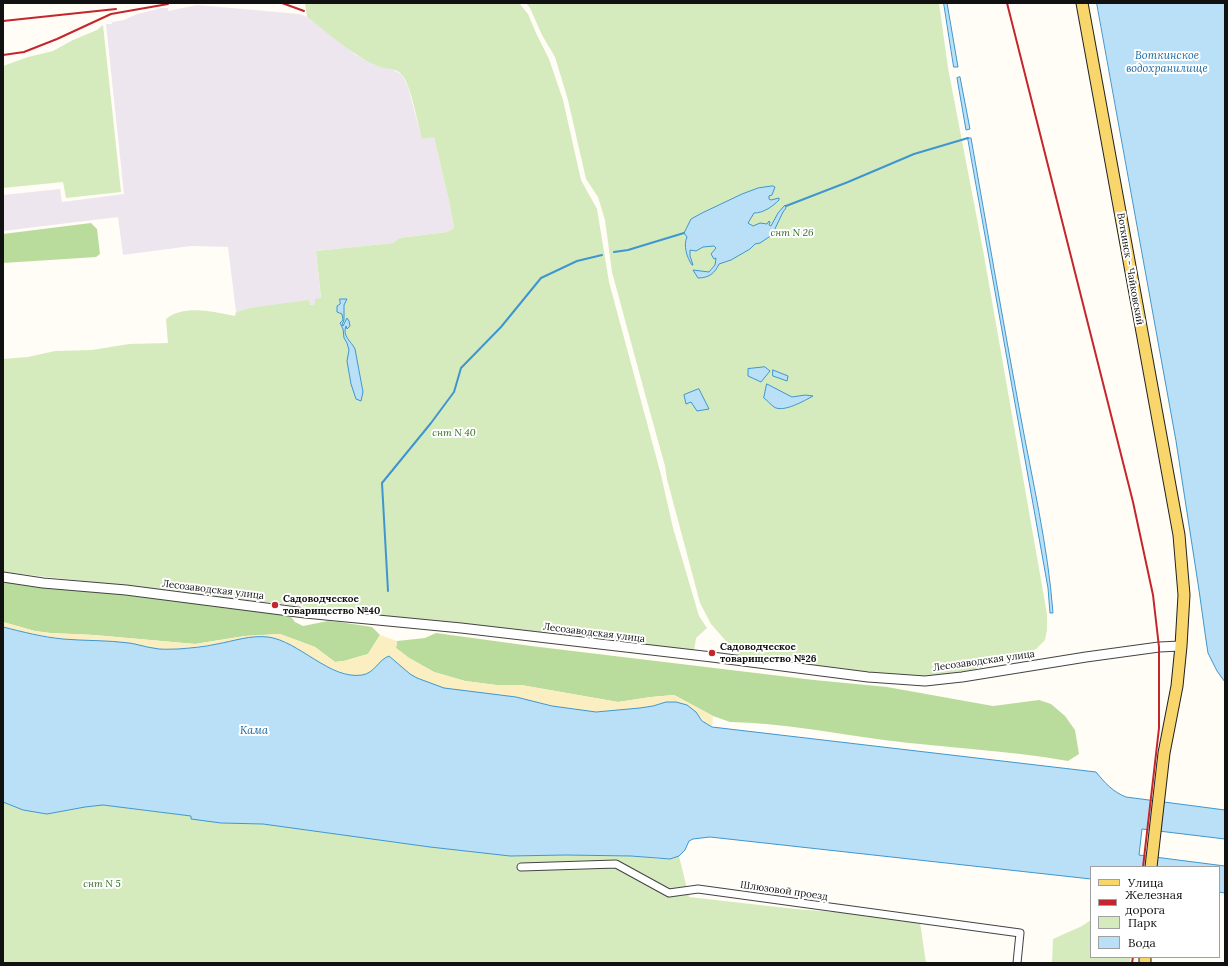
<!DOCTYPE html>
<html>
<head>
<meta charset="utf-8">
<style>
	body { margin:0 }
	#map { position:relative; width:1228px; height:966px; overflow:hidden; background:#fffdf5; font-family:Lora,serif }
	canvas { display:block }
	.frame { position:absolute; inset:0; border:4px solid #111; pointer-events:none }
	.legend { position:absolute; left:1090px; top:866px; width:130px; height:92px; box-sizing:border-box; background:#fff; border:1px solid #a0a0a0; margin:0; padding:5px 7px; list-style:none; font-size:12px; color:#111 }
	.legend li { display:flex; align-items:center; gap:8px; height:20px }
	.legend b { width:20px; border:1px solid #a0a0a0 }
</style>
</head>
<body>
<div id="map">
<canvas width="1228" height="966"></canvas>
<div class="frame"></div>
<ul class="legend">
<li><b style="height:5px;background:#f9d66b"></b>Улица</li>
<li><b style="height:5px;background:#c4262e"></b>Железная дорога</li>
<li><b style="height:11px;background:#d5ebbd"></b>Парк</li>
<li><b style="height:11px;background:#b9e0f7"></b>Вода</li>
</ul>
</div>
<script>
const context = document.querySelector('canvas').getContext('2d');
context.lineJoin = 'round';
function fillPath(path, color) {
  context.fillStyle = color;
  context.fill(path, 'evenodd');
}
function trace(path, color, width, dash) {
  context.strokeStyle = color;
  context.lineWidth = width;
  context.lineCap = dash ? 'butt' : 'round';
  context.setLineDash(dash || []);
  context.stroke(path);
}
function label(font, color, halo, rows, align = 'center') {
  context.font = font + ' Lora,serif';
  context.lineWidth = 4;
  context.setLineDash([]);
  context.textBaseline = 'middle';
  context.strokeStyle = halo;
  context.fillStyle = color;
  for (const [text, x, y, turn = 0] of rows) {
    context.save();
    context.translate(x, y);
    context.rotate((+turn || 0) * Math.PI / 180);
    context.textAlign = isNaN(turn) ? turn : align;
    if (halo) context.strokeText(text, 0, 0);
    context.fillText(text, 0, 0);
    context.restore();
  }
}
fillPath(new Path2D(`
	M197 5 300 14 307 17 356 55 379 67 392 69 402 75 408 87 422 139 434 136 449 201 454 228 447 232 399 238 393 243 316 251 321 299 315 304 309 305V301L249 308 236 312 228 247 191 246 123 255 118 217 3 231V195L60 189 62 202 124 194 106 24H112V22L124 20 137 14 162 8H168V11Z`), '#eee6ef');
fillPath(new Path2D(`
	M305 3H519L528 14 536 33 549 59 563 100 581 180 597 209 609 282 661 475 673 528 699 616 707 628 696 638 694 651 3 572V359L28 357 55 351 92 350 129 344 168 343 166 319C184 304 214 312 235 316L236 312 249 308 309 300 310 305 315 304V299L321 298 316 251 393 243 399 238 447 232 454 228 449 201 434 137 422 139C418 125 411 85 402 75 396 67 385 70 377 66 351 54 330 35 307 17Z
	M526 3H939L948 68 983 250 1047 614V630L1045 640 1036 649 980 668 936 677 920 678 739 656 711 624 700 603 667 479 665 466 645 394 612 272 605 220 598 197 586 179 568 100 555 57 542 35 530 8Z
	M103 25 121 192 66 198 63 182 3 188V66L28 57 53 51 73 40 97 30Z
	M3 802 23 810 47 814 85 807 103 805 191 816 221 823 263 824 430 847 510 856 566 855 631 856 661 859H670L679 856 689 897 795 909 901 917 920 922 926 963H3Z
	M1091 920V957H1131L1130 963H1052L1053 939 1082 926Z`), '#d5ebbd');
fillPath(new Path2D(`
	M91 223 97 229 100 254 96 257 3 263V234Z
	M3 582 210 604 261 612 289 614 295 622 303 626 328 621 339 622 372 627 380 635 368 654 344 661 335 662 315 647 280 634 245 636 195 644 94 635 50 633 35 631 3 622Z
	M436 633 531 646 814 680 887 687 993 706 1039 700 1051 704 1065 716 1075 730 1079 754 1068 761C1008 750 945 748 884 740 833 733 781 723 730 722L713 716 674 695 651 697 618 702 521 685H496L465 681 434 672 409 658 396 648 397 641 425 638Z`), '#b9dc9c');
fillPath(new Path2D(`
	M3 622 35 631 50 633 94 635 195 644 245 636 280 634 315 647 335 662 344 661 368 654 380 635 397 641 396 648 409 658 434 672 465 681 496 685H521L618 702 651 697 674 695 713 716 712 727 706 724 701 718 666 702 653 706 640 708 595 712 552 706 516 697 444 688 417 678 403 670 393 660 385 657 375 669 368 673 362 675H351L341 672 324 665 309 657 298 648 270 637 259 636 217 644 178 649H155L130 643 63 639 27 633 3 627Z`), '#fbeec1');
const water = new Path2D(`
	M944 3H947L958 67H954Z
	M1097 3H1225V682L1217 671 1208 653 1206 640 1199 590 1176 441Z
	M960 77 970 129 966 130 957 78Z
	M968 138H971C987 229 1003 321 1020 413 1032 479 1048 546 1053 613H1050L1048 588 1033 504Z
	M773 186 775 187 772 195 769 196V199L771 200 779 198V200C773 206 764 213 754 213L748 223 753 226 760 223 767 224 769 221 770 222 769 225 771 226 778 213 785 205 786 208 783 212 772 235 760 243 755 244 750 249 731 260 719 264C715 273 709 278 698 278L693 270 709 272 715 265 716 258 714 259 711 254 716 248 714 246 703 247 696 251 690 250V256L693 265H692C687 258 683 245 687 237L684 233 691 219 702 213 742 194 758 188Z
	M340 299H347L344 305V320L342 325 343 326 347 318 349 321 350 326 347 329 346 326C342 336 351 341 355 349L363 392 361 401 356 399 351 384 347 361 349 350 347 343 344 338 343 329 340 323 343 320 342 314 337 312V306L340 304Z
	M765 367 770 371 761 382 748 376V369Z
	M773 370 788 376 787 381 773 376Z
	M767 384 792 397 805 395 813 396C804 401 783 413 774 407 770 404 767 400 764 398Z
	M699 389 709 409 697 411 691 402 686 404 684 395Z
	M3 627C23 632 42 637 63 639 85 641 107 640 129 643 137 644 145 647 153 648 161 650 170 649 178 649 190 648 204 647 217 644 234 641 250 635 268 637 299 641 330 680 362 675 375 673 378 660 389 656L410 674 417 678 444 688 516 697 552 706 596 712 640 708 653 706 666 702H676L687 705 696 712 702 721 712 727 1096 772C1105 783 1113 792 1126 797L1225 810V839L1142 829 1139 855 1225 866V893L1219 892V867H1091V879L710 837 693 839 689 841 685 850 679 856 670 859 631 856 566 855 510 856 430 847 263 824 221 823 191 819V816L103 805 85 807 47 814 23 810 3 802Z`);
fillPath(water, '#b9e0f7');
trace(water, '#3f96cf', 1);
trace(new Path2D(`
	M786 206 848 182 914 154 968 138
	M614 252 628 250 684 233
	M388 591 382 483 431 423 454 392 461 368 501 327 541 278 577 261 602 255`), '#3f96cf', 2);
const minor = new Path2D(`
	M521 867 616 864 669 893 698 889 1020 933 1017 963`);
const tertiary = new Path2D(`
	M3 577 43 583 126 590 305 613 461 628 712 657 868 677 925 681 962 677 1086 657 1159 647 1181 646`);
const primary = new Path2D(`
	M1082 3 1179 535 1184 595 1181 646 1177 686 1164 753 1151 867
	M1145 963V957`);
trace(minor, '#444', 9);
trace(tertiary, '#444', 11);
trace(primary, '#222', 13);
trace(minor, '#fff', 7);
trace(tertiary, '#fff', 9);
trace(primary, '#f9d66b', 11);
trace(new Path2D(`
	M282 3 304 11
	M1007 3 1133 502 1153 595 1159 647V728L1143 867
	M3 21 116 9
	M3 55 24 52 57 39 111 14 168 4
	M1132 963 1133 957`), '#c4262e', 2);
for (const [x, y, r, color] of [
	[275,605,4,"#c4262e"],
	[712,653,4,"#c4262e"]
]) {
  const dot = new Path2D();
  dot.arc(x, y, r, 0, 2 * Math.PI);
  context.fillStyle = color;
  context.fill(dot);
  trace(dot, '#fff', 1.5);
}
label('italic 10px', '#2f6b1f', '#fff', [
	["снт N 26",792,233],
	["снт N 40",454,433],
	["снт N 5",102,884]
]);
label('10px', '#111', '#fff', [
	["Воткинск - Чайковский",1130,269,80],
	["Лесозаводская улица",213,590,7],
	["Лесозаводская улица",594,633,7],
	["Лесозаводская улица",984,661,-8],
	["Шлюзовой проезд",784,891,8]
]);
label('bold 10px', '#111', '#fff', [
	["Садоводческое",283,599],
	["товарищество №40",283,611],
	["Садоводческое",720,647],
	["товарищество №26",720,659]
], 'left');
label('italic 11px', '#1768a6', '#fff', [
	["Воткинское",1167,56],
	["водохранилище",1167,69],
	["Кама",254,731]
]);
</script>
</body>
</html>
